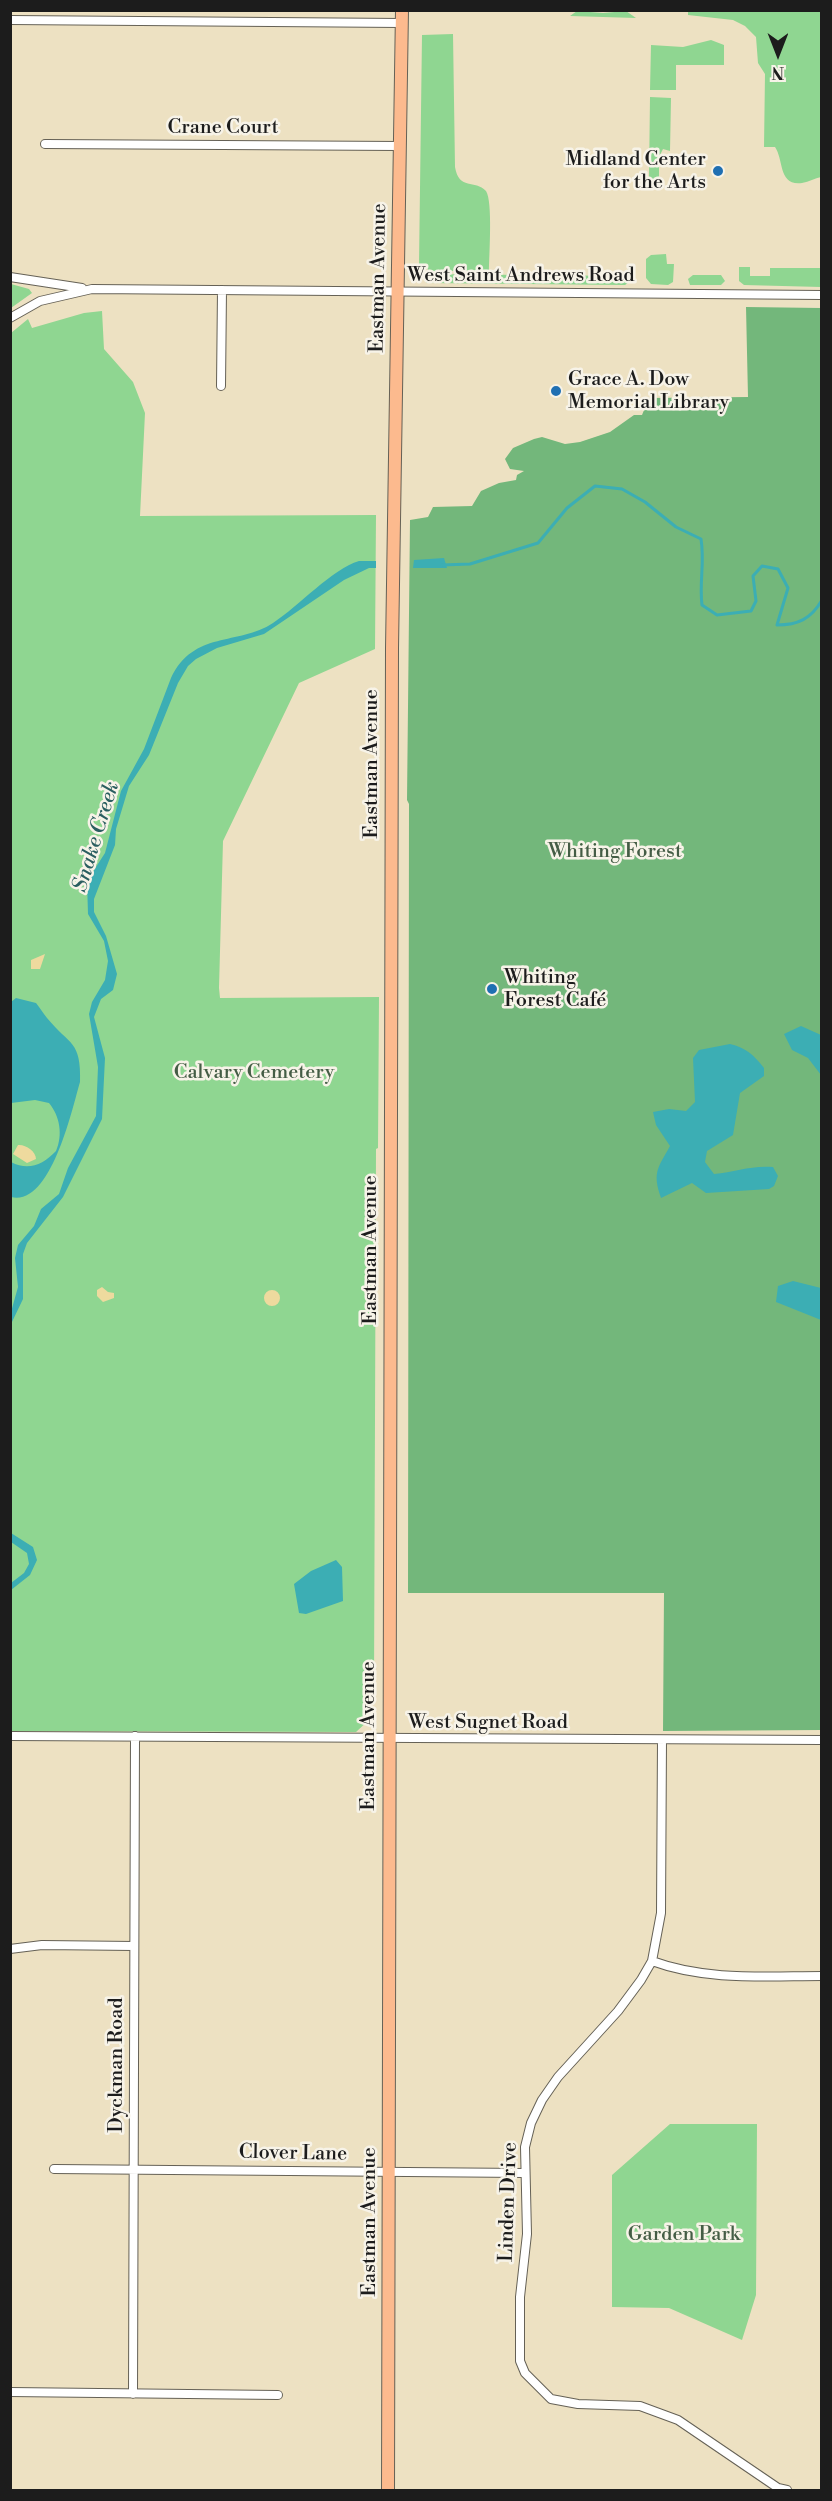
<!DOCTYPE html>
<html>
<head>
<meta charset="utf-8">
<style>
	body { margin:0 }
	#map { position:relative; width:832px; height:2501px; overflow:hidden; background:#ede1c2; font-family:"Libre Bodoni",serif }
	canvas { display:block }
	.frame { position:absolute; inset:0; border:12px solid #1c1c1c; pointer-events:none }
	.north { position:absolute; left:748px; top:24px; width:60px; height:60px; -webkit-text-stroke:4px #f7f3e8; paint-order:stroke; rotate:180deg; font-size:16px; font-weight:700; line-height:24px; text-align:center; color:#1c1c1c }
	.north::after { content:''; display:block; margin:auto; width:21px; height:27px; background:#1c1c1c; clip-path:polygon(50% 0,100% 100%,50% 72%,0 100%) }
</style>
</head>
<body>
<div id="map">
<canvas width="832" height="2501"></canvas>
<div class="frame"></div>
<div class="north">N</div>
</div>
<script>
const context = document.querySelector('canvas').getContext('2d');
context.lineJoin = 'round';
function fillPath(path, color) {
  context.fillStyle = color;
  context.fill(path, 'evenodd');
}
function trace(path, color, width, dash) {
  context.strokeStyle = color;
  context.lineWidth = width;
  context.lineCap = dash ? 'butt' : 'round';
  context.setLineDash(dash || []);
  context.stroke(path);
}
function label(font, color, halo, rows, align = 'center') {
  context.font = font + ' "Libre Bodoni",serif';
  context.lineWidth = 5;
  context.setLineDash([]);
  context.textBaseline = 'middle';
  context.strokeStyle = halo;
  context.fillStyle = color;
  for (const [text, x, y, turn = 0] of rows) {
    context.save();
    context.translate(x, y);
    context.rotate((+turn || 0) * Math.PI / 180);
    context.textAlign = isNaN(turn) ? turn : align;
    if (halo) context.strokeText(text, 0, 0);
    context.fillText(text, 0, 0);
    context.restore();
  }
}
fillPath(new Path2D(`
	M688 10 821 11V177C815 178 809 182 802 183 778 186 784 160 775 147H764L765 74 758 63 756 37 745 26 733 20 688 15Z
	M626 11 636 18 570 16 577 11 603 13Z
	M453 34 455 167C459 191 475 179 486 191 493 201 489 257 489 271H428L427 265H419L422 35Z
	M711 40 724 45V65H676V90H650L651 45 683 47Z
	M650 97 671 98 670 151 663 149 659 157V184L652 183 649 179Z
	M666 254 667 264H674L673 282 668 285 651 284 646 278V259L651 255Z
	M629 267 633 270V279L625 285 426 283 427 277 425 276V274L625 276Z
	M739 267H750V276H770V268H821V287L744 285 739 281Z
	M693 275H721L725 281 721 285H690L688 279Z
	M11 284 29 289 32 293 11 308Z
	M102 311 104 349 133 382 145 413 140 516 376 515 375 649 299 683 223 841 219 988 220 998 379 997 378 1148 376 1149 374 1687 370 1719 356 1732 11 1731V333L28 319 32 328 84 313Z
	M670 2124H757L756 2295 742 2340 669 2308 612 2307V2175Z`), '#8fd691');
fillPath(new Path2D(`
	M746 307 821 308V1730L663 1731 664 1593H408L409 804 407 800 410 520 428 517 433 507 472 506 481 491 499 483 516 480 517 475 524 471 510 469 505 459 513 448 534 439 542 437 565 444 580 442 610 432 634 415H642L649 398 748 397Z`), '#73b77b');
fillPath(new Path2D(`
	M45 954 40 969H31V960Z
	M18 1145C25 1144 36 1151 36 1159L27 1163 13 1154Z
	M102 1287 108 1292 114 1293V1298L103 1302 97 1296V1290Z
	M264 1298a8 8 0 1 1 16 0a8 8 0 1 1-16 0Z`), '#eeda9e');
fillPath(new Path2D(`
	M444 558 447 568H413L414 560Z
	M359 561H376V568H369L344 580 264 634 217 648 196 659 188 666 178 683 149 755 129 786 116 829 115 845 94 899V912L106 936 117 974 113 990 101 999 94 1017 105 1058 102 1119 63 1197 27 1243 23 1254V1299L11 1324V1312L18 1287 15 1258 18 1245 34 1226 41 1209 59 1194 68 1168 96 1116 98 1067 89 1014 92 1002 105 980 108 961 104 941 88 914 87 881 105 853 121 791 144 749 171 678C194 630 238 646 273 623 299 606 332 569 359 561Z
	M16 998 36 1003C40 1008 43 1013 47 1018 70 1046 81 1040 80 1082 72 1109 51 1207 11 1197V1162C28 1171 43 1165 56 1151 63 1135 60 1116 49 1103L35 1100 11 1103V1002Z
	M801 1026 821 1035V1075L808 1058 792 1050 784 1034Z
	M730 1044C746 1048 753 1054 764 1068V1076L740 1093 733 1135 707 1151 705 1162 714 1174C735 1172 752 1165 773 1167L778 1176 774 1186 769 1189 706 1193 692 1183 661 1198C652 1172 658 1168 670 1146L656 1125 653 1112 669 1109 686 1111 695 1102 693 1058 699 1050Z
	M793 1281 821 1288V1320L776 1302 778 1286Z
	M11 1533 33 1547 37 1560 30 1575 11 1590V1583L24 1573 29 1564 27 1553 11 1542Z
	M336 1560 342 1567 343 1601 306 1614 299 1613 294 1584 311 1571Z`), '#3caeb4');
trace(new Path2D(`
	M442 565 470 564 538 543 567 508 595 486 622 489 645 502 676 527 701 539C705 564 699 581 702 605L717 615 751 611 756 601 753 576 762 566 778 569 788 588 777 625C798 625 811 619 822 600`), '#3caeb4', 3);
const street = new Path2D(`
	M10 20 402 23
	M45 144 400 146
	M10 277 82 288
	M10 318 40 301 92 289 822 295
	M221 386 222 290
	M10 1736 822 1740
	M662 1740 661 1913 652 1961 641 1980 618 2011 558 2077 542 2100 531 2123 525 2147 527 2234 520 2297V2361L525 2373 551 2399 578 2404 640 2406 678 2420 778 2488 787 2490
	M10 1949 42 1945 134 1946
	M652 1961C706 1981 765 1976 822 1976
	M54 2169 524 2173
	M10 2392 278 2395
	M133 2394 135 1736`);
const primary = new Path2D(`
	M388 2490 392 648 402 10`);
trace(street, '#656156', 10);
trace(primary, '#656156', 14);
trace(street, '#fff', 8);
trace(primary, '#fcba8e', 12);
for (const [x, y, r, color] of [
	[718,171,6,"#1f6fb2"],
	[556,391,6,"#1f6fb2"],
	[492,989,6,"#1f6fb2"]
]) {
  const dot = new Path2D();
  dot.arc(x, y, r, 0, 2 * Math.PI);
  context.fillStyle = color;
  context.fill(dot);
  trace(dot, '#f7f3e8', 2);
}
label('20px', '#1c1c1c', '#f7f3e8', [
	["Crane Court",223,128],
	["West Saint Andrews Road",521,276],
	["Eastman Avenue",379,278,-89],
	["Eastman Avenue",372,764,-90],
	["Eastman Avenue",371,1250,-90],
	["West Sugnet Road",488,1723],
	["Eastman Avenue",369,1736,-90],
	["Dyckman Road",117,2065,-90],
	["Clover Lane",293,2154,1],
	["Linden Drive",509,2202,-88],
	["Eastman Avenue",370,2222,-90]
]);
label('20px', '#1c1c1c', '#f7f3e8', [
	["Midland Center",706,160,"right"],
	["for the Arts",706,183,"right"],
	["Grace A. Dow",568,380],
	["Memorial Library",568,403],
	["Whiting",504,978],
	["Forest Café",504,1001]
], 'left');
label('20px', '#445d45', '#f7f3e8', [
	["Whiting Forest",615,852],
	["Calvary Cemetery",254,1073],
	["Garden Park",684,2235]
]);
label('italic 21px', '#2a5e60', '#f7f3e8', [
	["Snake Creek",97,837,-73]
]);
</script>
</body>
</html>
